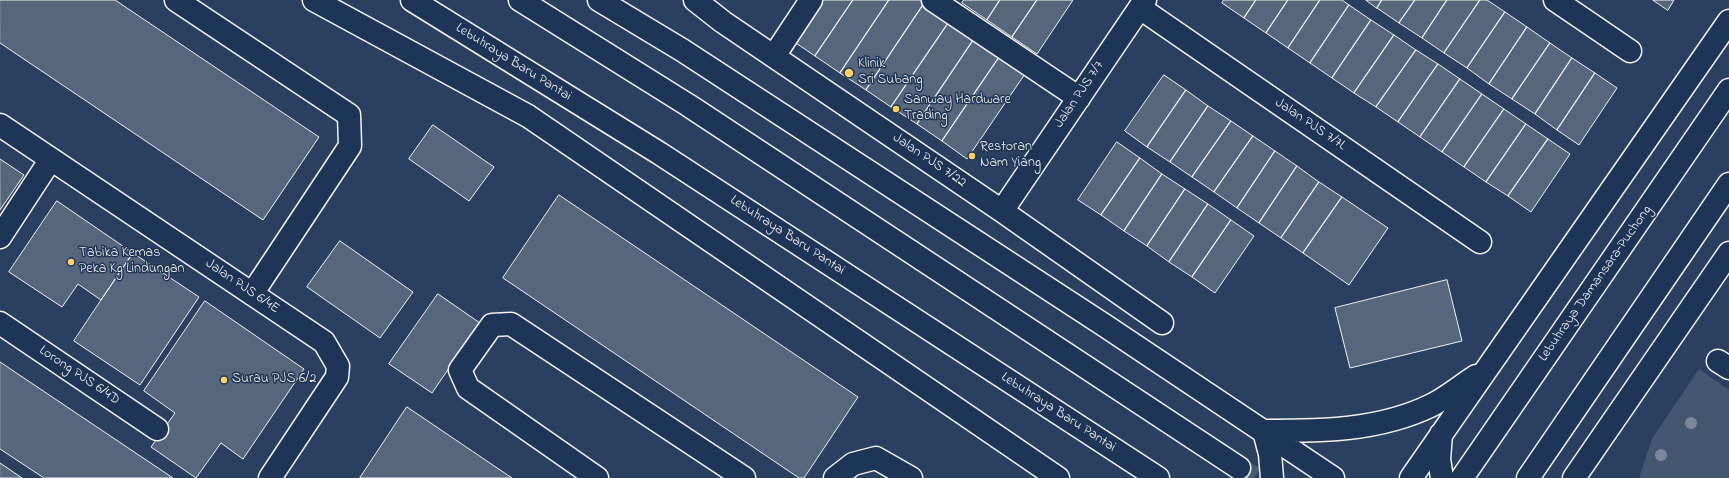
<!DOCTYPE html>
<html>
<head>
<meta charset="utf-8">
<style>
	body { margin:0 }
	canvas { display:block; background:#2a4060 }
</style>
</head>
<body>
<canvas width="1729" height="478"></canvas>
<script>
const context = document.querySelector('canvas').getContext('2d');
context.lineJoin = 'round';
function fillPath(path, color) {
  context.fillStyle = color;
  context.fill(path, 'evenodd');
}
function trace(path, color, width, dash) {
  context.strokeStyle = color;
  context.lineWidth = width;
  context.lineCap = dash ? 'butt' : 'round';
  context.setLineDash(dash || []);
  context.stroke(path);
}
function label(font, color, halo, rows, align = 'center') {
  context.font = font + ' "Indie Flower",sans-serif';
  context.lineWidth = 3;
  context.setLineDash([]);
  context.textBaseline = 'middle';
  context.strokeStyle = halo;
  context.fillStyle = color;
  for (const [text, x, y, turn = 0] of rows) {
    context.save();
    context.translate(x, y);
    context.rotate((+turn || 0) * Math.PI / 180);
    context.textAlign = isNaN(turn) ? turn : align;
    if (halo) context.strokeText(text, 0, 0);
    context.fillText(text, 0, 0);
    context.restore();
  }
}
fillPath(new Path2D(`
	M1699 369 1729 390V478H1639L1652 439Z`), '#445771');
const building = new Path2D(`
	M0 0H115L319 137 263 220 0 43Z
	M816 0H853L815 56 790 39Z
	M853 0H889L840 73 815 56Z
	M889 0H922L925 2 866 90 840 73Z
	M964 0H1000L987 20 962 3Z
	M1000 0H1037L1012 37 987 20Z
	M1037 0H1073L1037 54 1012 37Z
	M1224 0H1256L1244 18 1222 3Z
	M1256 0H1288L1266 33 1244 18Z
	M1288 0H1320L1288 48 1266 33Z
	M1320 0H1342L1349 5 1310 63 1288 48Z
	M1366 0H1382L1377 8Z
	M1382 0H1415L1399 23 1377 8Z
	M1415 0H1447L1422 38 1399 23Z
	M1447 0H1480L1444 53 1422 38Z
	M1480 0H1487L1505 12 1467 68 1444 53Z
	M1653 0H1674L1668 10Z
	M925 2 951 19 891 107 866 90Z
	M1349 5 1371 20 1332 78 1310 63Z
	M1505 12 1527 27 1489 84 1467 68Z
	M951 19 976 36 917 124 891 107Z
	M1371 20 1394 35 1354 93 1332 78Z
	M1527 27 1550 43 1512 99 1489 84Z
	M1394 35 1416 50 1376 107 1354 93Z
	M976 36 1002 53 942 141 917 124Z
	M1550 43 1572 58 1535 114 1512 99Z
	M1416 50 1438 64 1398 122 1376 107Z
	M1002 53 1027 71 967 159 942 141Z
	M1572 58 1595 73 1557 130 1535 114Z
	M1438 64 1460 79 1420 137 1398 122Z
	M1595 73 1617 88 1579 145 1557 130Z
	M1164 75 1186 90 1147 147 1125 131Z
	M1460 79 1482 94 1442 152 1420 137Z
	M1186 90 1208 106 1170 162 1147 147Z
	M1482 94 1504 109 1464 167 1442 152Z
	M1208 106 1231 121 1192 177 1170 162Z
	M1504 109 1526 124 1486 182 1464 167Z
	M1231 121 1253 136 1214 192 1192 177Z
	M1526 124 1548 139 1508 196 1486 182Z
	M433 125 494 167 469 201 409 159Z
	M1253 136 1275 151 1237 208 1214 192Z
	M1548 139 1570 154 1531 212 1508 196Z
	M1117 142 1140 158 1101 215 1078 200Z
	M1275 151 1297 166 1259 223 1237 208Z
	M1140 158 1162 174 1124 231 1101 215Z
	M0 159 24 175 0 210Z
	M1297 166 1319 182 1281 238 1259 223Z
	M1162 174 1185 189 1147 246 1124 231Z
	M1319 182 1342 197 1303 253 1281 238Z
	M1185 189 1208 204 1169 262 1147 246Z
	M559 195 858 397 804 478H799L503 278Z
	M1342 197 1388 228 1349 285 1303 253Z
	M57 201 133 253 101 300 78 284 62 307 9 272Z
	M1208 204 1231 220 1192 277 1169 262Z
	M1231 220 1254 236 1215 293 1192 277Z
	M340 241 413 292 380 338 307 287Z
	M133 253 199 297 140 385 74 341Z
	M1447 280 1462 341 1350 368 1335 308Z
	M438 294 480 323 432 393 389 364Z
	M205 301 304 369 243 459 221 443 196 478 151 447 175 413 144 391Z
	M0 362 173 478H44L0 449Z
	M407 407 512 478H360Z
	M0 463 22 478H0Z`);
fillPath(building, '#56677d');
trace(building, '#f4f1e8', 1);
trace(new Path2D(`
	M1239 468 1254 478`), '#485b74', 22, [22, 11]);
const minor = new Path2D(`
	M176 0 349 115 350 146 252 294
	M695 0 723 22 1002 211 1162 323
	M933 0 1079 98
	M1555 0 1630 51
	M1140 8 1480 242
	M774 56 811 0
	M0 125 324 342 338 366 337 377 270 478
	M1002 211 1145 0
	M0 237 51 159
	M0 323 157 429
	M1718 361 1729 368
	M597 478 468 388 460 370 492 325 511 324 744 478
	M835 478 853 464 876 458 911 478`);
const highway = new Path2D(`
	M314 0 528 116 1058 478
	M412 0 659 153 1158 478
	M520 0 688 105 1239 468
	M599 0 682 50 1104 325 1333 478
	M1264 431C1321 431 1379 431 1432 405 1448 397 1462 385 1476 376
	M1264 431 1270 454 1272 478
	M1441 434 1439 459 1442 478
	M1411 478 1729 21
	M1462 478 1729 90
	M1528 478 1729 184
	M1574 478 1729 253`);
trace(minor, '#f4f1e8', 25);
trace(highway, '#f4f1e8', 25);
trace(minor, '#1d3557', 22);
trace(highway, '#1d3557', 22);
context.fillStyle = '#7c8897';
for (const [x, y] of [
	[1691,423],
	[1661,455]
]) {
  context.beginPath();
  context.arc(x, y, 6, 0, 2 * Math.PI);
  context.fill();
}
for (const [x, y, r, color] of [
	[849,73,5,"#ffd166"],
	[896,109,4,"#ffd166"],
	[972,156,4,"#ffd166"],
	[71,262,4,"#ffd166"],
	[224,380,4,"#ffd166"]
]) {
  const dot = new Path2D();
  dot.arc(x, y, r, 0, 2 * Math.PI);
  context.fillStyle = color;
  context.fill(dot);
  trace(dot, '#1d3557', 1.5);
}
label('14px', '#f4f1e8', '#1d3557', [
	["Lebuhraya Baru Pantai",513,63,32],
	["Jalan PJS 7/7",1080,95,-56],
	["Jalan PJS 7/7L",1310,125,34],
	["Jalan PJS 7/22",929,161,34],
	["Lebuhraya Baru Pantai",787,236,33],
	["Lebuhraya Damansara–Puchong",1596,284,-55],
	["Jalan PJS 6/4E",242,287,34],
	["Lorong PJS 6/4D",79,376,34],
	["Lebuhraya Baru Pantai",1058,413,33]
]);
label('14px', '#f4f1e8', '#1d3557', [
	["Klinik",858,65],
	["Sri Subang",858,81],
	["Sanway Hardware",904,101],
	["Trading",904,117],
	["Restoran",980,148],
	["Nam Yiang",980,164],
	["Tabika Kemas",79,254],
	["Peka Kg Lindungan",79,270],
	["Surau PJS 6/2",232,380]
], 'left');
</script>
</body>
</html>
